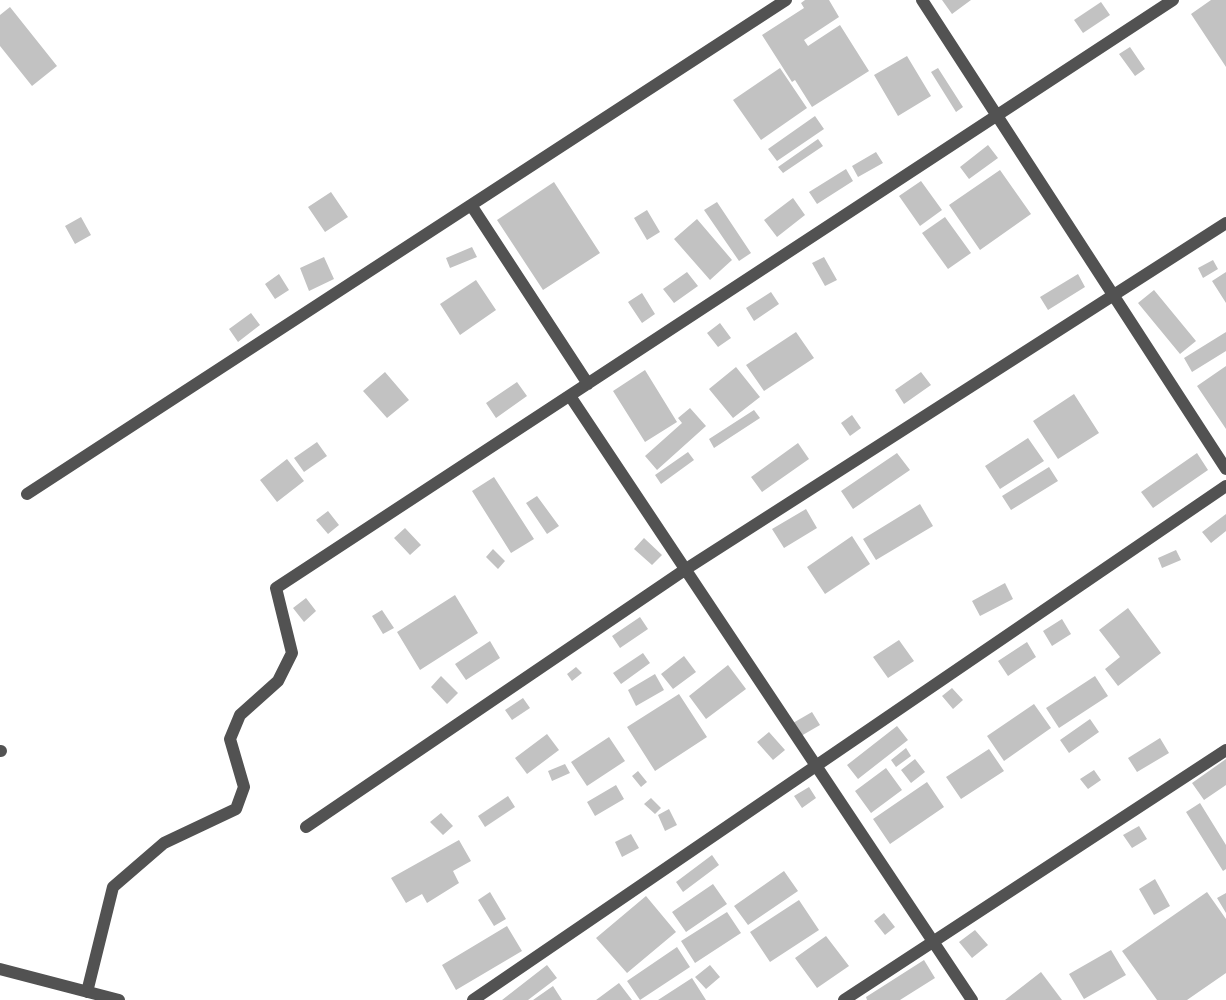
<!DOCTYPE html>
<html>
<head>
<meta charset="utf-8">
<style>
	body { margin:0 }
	canvas { display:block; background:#fff }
</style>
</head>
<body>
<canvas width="1226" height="1000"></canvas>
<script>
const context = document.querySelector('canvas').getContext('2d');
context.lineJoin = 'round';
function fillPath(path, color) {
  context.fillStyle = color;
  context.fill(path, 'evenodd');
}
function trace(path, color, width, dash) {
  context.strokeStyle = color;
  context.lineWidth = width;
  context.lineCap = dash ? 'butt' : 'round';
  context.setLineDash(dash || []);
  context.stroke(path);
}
fillPath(new Path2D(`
	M805 0H829L839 17 804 40 808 46 840 25 869 71 812 107 795 80 792 82 762 35 804 8 801 3Z
	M942 0H971L952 14Z
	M1211 0H1226V67L1191 14Z
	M1101 2 1110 15 1083 33 1074 20Z
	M10 7 57 66 32 86 0 46V15Z
	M1130 47 1145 69 1135 76 1119 54Z
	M907 56 931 96 898 116 874 75Z
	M780 68 807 108 761 140 733 100Z
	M938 68 963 107 956 112 931 72Z
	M815 116 824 129 777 161 768 149Z
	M818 139 823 146 783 173 778 167Z
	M988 145 998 158 969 179 960 167Z
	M876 152 883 163 858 177 852 166Z
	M846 169 853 181 817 204 809 192Z
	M1000 170 1031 214 980 250 949 205Z
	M921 181 942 210 920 226 899 196Z
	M554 182 600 253 543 290 497 220Z
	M331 192 348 217 325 232 308 207Z
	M793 198 805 215 777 237 764 220Z
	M717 202 751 253 739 261 704 210Z
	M647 210 660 232 647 240 634 218Z
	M81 217 91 235 75 244 65 226Z
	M945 217 971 253 948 269 922 233Z
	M697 219 732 260 710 280 674 239Z
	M472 247 477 257 450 268 446 258Z
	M324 257 334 279 309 291 300 268Z
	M824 257 837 280 825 286 812 263Z
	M1213 260 1218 269 1203 278 1198 268Z
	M687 272 698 286 674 303 663 289Z
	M1226 272V303L1212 281Z
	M279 274 289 290 275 299 265 284Z
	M1078 274 1085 287 1048 310 1040 297Z
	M476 280 496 310 460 335 440 304Z
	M1154 290 1196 341 1180 354 1138 303Z
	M771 292 779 304 754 321 746 308Z
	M642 293 655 314 642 323 628 302Z
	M251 313 260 325 238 342 229 329Z
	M720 323 731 338 718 347 707 333Z
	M796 332 814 358 764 391 746 365Z
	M1226 332V351L1192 372 1184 358Z
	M1226 366V429L1197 386Z
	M736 367 760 397 733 418 709 389Z
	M645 370 677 422 645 442 613 391Z
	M385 372 409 400 387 418 363 391Z
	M921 372 931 385 904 404 895 390Z
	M517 382 527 396 496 418 486 403Z
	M1074 394 1099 433 1058 459 1033 421Z
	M690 408 706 426 657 470 645 456 682 423 678 418Z
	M754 410 760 418 714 448 709 439Z
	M852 415 861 428 850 436 841 423Z
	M1028 438 1044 461 1000 489 985 466Z
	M317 442 327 456 304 472 294 458Z
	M798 443 809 459 762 492 751 477Z
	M688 452 694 460 661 484 655 475Z
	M897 453 910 470 853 509 841 491Z
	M1197 453 1208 470 1153 508 1141 492Z
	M287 459 304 481 277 502 260 480Z
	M1049 467 1058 481 1011 510 1002 496Z
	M494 477 534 539 511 553 472 491Z
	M537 496 559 526 547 534 526 503Z
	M920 504 933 526 876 560 863 539Z
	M806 509 817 528 784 548 772 529Z
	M328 511 339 525 328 534 316 520Z
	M1226 514V531L1211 543 1202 532Z
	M405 528 421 545 410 555 394 538Z
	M852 536 870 564 825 594 807 567Z
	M644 538 662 555 652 565 634 549Z
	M493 549 505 561 498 569 486 557Z
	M1176 550 1181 560 1162 568 1158 558Z
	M1005 583 1013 599 980 616 972 601Z
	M455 595 478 633 420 670 397 632Z
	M306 598 316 611 304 622 293 608Z
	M1128 608 1161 653 1118 686 1105 669 1120 657 1099 630Z
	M382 610 394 628 383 634 372 616Z
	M640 617 648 629 620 648 612 636Z
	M1062 619 1071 634 1052 646 1043 631Z
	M899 640 914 661 888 678 873 657Z
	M490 641 500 658 466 680 455 664Z
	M1027 642 1036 657 1008 676 998 661Z
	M643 653 650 663 621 684 613 673Z
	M684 656 696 672 673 689 661 674Z
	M728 665 746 689 706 719 689 696Z
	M576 667 582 673 572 681 567 674Z
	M655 674 664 690 636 706 628 690Z
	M441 676 458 693 447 704 431 687Z
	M1095 676 1108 696 1059 728 1046 708Z
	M952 688 963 700 953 709 942 696Z
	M679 694 707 737 655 771 627 727Z
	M523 698 530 708 512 720 505 710Z
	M1034 704 1051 728 1004 761 987 736Z
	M812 712 820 725 801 736 793 723Z
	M1090 719 1099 732 1069 753 1060 740Z
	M897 726 908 740 858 779 847 765Z
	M769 732 785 750 773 760 757 742Z
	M547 734 559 750 527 774 515 758Z
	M609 737 625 761 587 786 571 762Z
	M1160 738 1169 753 1137 772 1128 758Z
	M906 748 911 756 896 767 891 760Z
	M989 749 1004 771 961 799 946 777Z
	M915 759 925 772 911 783 901 770Z
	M1226 759V785L1204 800 1192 783Z
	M565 764 570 773 552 781 548 771Z
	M886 768 902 790 871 813 855 791Z
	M1094 770 1101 780 1088 789 1080 779Z
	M638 771 647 782 641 787 632 776Z
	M927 782 944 807 890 844 873 819Z
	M616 785 624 799 595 816 587 802Z
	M809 787 816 798 802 808 794 796Z
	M508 796 515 807 485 827 478 816Z
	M651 798 661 808 655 814 644 804Z
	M1200 803 1226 845V869L1223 871 1186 812Z
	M669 809 677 825 665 831 658 815Z
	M441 813 453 826 443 835 430 822Z
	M1139 826 1147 839 1132 848 1123 835Z
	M631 834 639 848 622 857 615 842Z
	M459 840 471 861 453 871 459 883 427 903 422 894 406 903 391 878Z
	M712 855 719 865 683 892 676 882Z
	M784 871 798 891 748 925 734 906Z
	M1155 879 1170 906 1154 915 1139 889Z
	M713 884 727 904 686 932 672 912Z
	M490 892 506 919 494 926 478 900Z
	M1207 892 1226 919V973L1187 1000H1157L1122 951Z
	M1226 893V913L1217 898Z
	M646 896 676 932 627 973 596 938Z
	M799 900 819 930 770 962 750 932Z
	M727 912 741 933 695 963 681 941Z
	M884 913 895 927 885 935 874 921Z
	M507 926 522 951 456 990 442 965Z
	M975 930 988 945 972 958 959 942Z
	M826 936 849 966 817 988 795 958Z
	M677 947 690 967 640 1000 627 981Z
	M1111 950 1126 975 1084 999 1069 974Z
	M924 960 935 978 900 1000H867L866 997Z
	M547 965 557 978 528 1000H502Z
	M710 965 720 977 706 989 695 977Z
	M1041 972 1062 1000H1005Z
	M692 978 706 1000H658Z
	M619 983 632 1000H596Z
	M553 986 562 1000H533Z`), '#c2c2c2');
trace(new Path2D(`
	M922 0 1226 469
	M471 205 588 384
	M570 396 972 1000
	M27 494 786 0
	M0 751H1
	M306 827 686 569 1226 223
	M0 969 119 1000
	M87 992 113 887 164 843 236 809 244 787 230 739 240 715 278 681 292 653 276 588 1173 0
	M473 1000 1226 486
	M844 1000 1226 750`), '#525252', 12);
</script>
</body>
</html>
